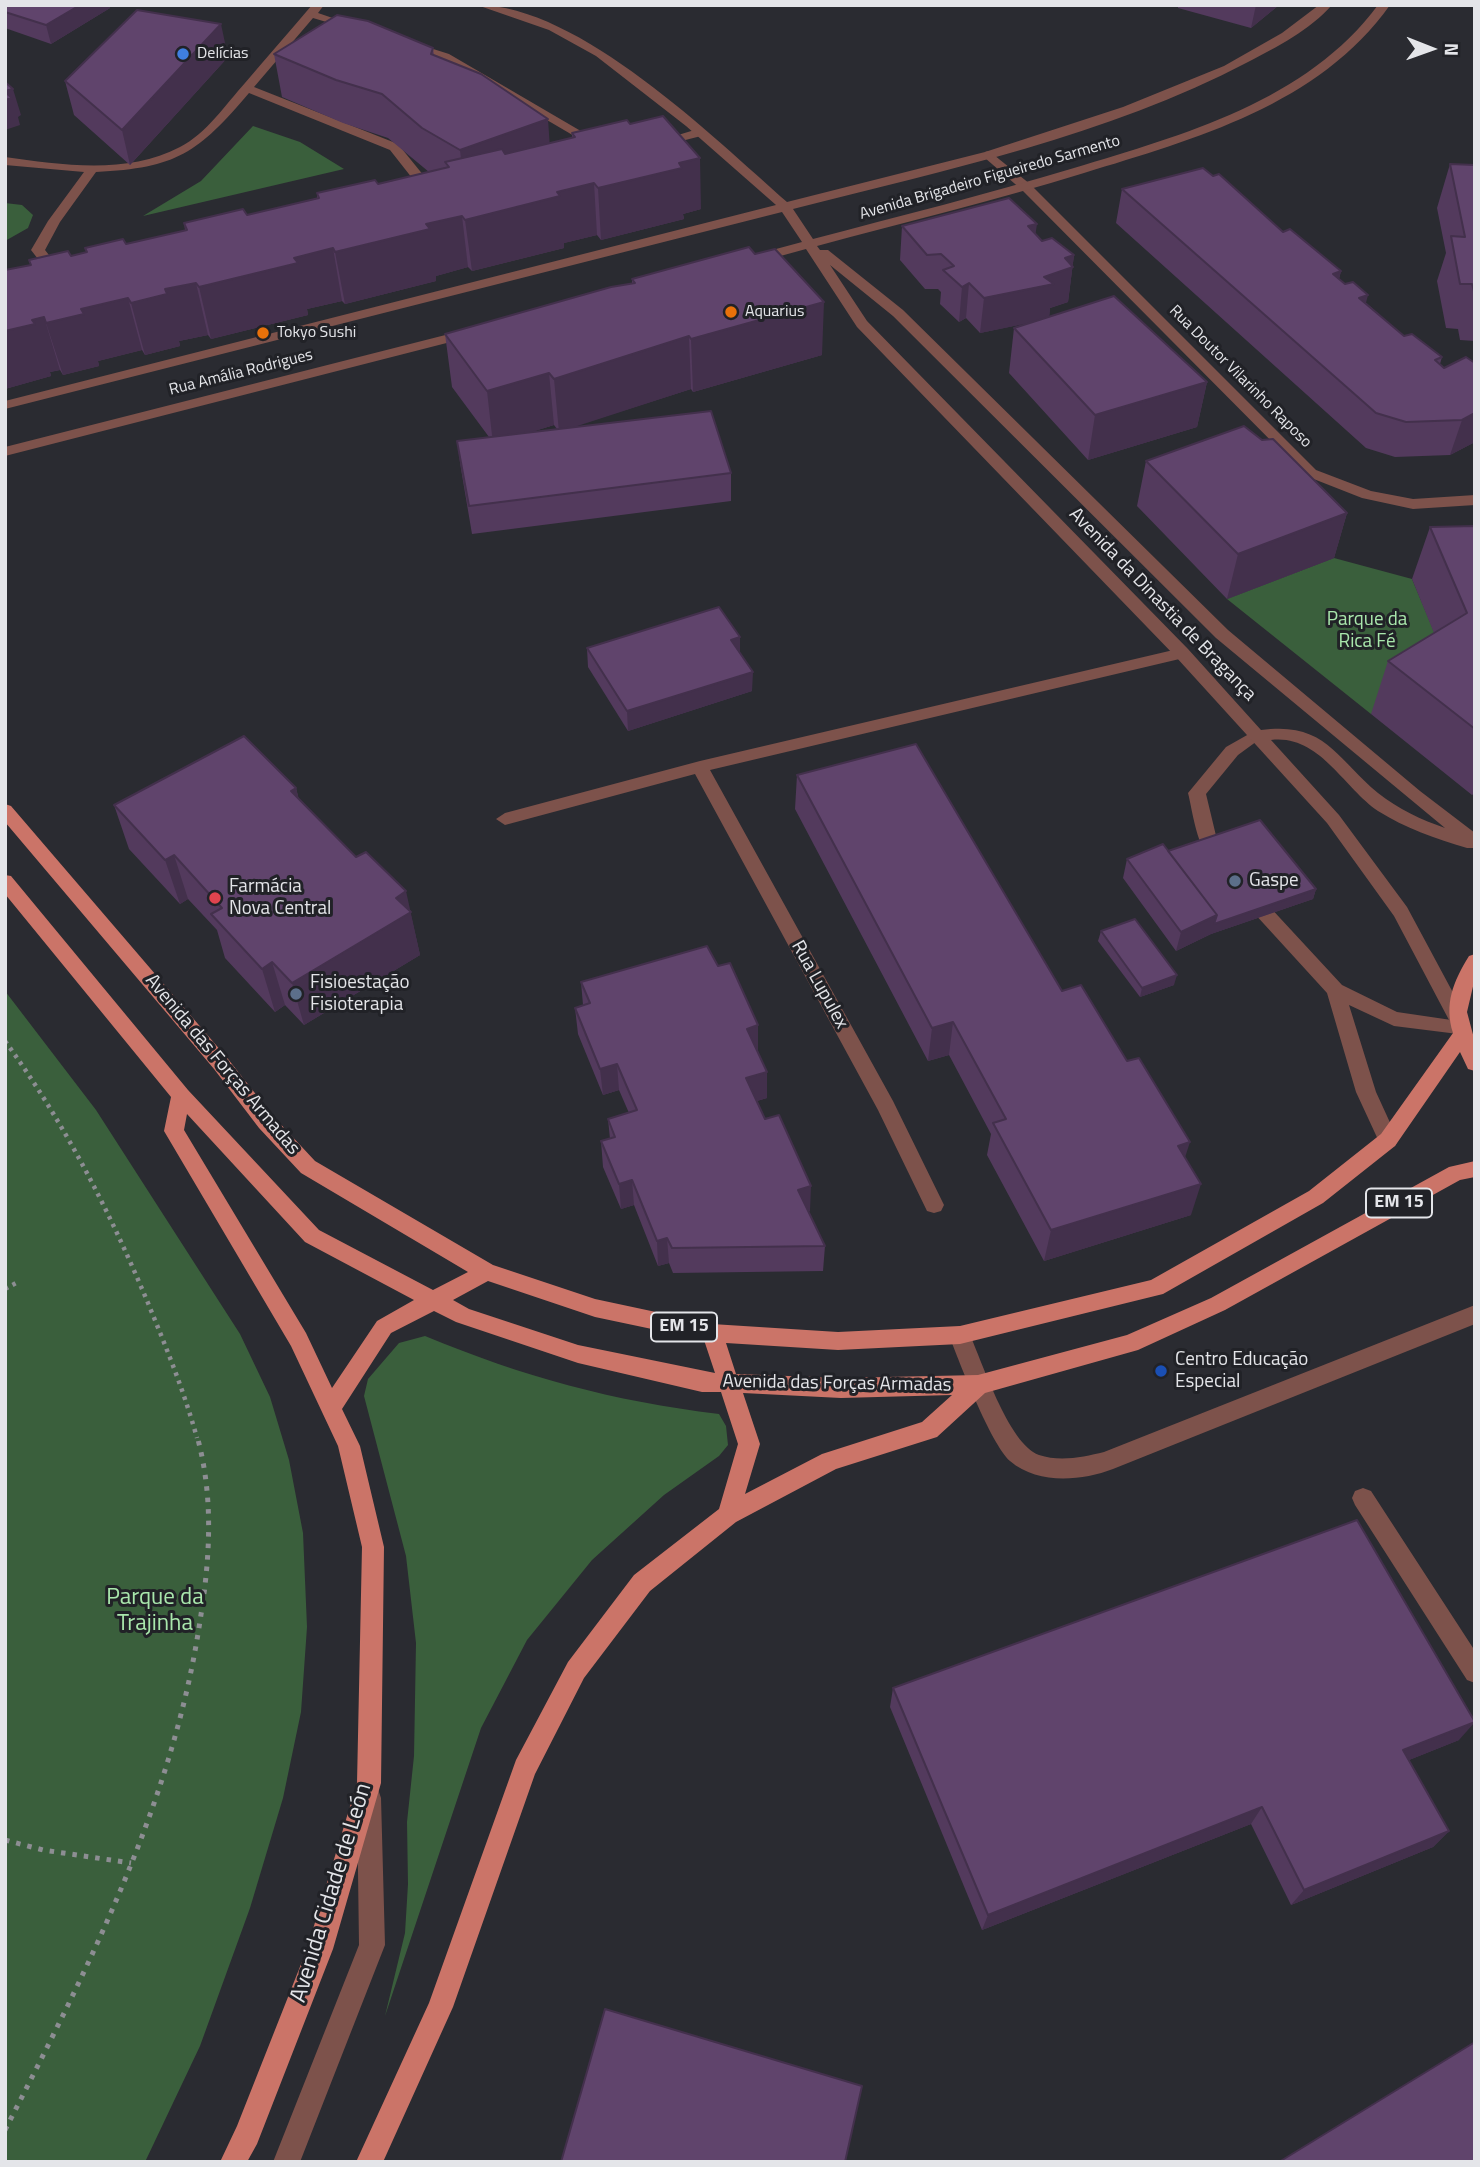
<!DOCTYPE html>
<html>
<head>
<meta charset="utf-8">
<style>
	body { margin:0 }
	#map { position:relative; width:1480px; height:2167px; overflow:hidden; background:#2a2b31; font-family:"Titillium Web",sans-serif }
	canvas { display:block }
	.frame { position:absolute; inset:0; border:7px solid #e4e5e9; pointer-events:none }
	.north { position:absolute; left:1396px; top:14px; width:70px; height:70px; -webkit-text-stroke:5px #212227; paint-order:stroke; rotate:91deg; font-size:19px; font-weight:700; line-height:28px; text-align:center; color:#e4e5e9 }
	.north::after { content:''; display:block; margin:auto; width:24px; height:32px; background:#e4e5e9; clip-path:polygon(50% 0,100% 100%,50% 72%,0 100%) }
</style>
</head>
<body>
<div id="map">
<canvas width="1480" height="2167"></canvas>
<div class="frame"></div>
<div class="north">N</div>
</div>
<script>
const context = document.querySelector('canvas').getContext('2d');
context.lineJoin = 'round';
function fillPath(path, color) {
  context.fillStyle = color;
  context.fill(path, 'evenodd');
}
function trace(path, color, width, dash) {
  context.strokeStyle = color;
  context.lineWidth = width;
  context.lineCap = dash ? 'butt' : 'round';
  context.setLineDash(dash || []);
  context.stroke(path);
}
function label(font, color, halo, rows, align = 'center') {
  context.font = font + ' "Titillium Web",sans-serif';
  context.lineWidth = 6;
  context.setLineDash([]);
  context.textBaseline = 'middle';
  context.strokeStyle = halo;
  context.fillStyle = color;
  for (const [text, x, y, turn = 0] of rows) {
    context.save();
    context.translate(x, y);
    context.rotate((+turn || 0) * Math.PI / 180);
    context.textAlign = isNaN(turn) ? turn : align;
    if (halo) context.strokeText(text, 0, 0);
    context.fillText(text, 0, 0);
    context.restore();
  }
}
fillPath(new Path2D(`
	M253 126 300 142 344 169 143 216 201 181Z
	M5 203 22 205 33 215 28 228 5 241Z
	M1334 558 1412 579 1448 665 1371 714 1227 599Z
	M5 991 96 1110 240 1334 270 1397 289 1460 303 1533 307 1627 301 1712 283 1798 250 1908 200 2046 145 2162H5Z
	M425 1336C524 1377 612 1401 719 1414L726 1426 728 1445 719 1456 664 1495 592 1560 527 1640 481 1728 385 2016 405 1933 408 1884 407 1822 414 1756 416 1643 406 1556 364 1396 368 1379 399 1343Z`), '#3a5f3c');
trace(new Path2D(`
	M5 1041C64 1122 109 1210 148 1303 166 1347 184 1391 197 1438
	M5 1289 18 1282`), '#8d8e93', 4.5, [3.5, 5]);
trace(new Path2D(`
	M5 1840 43 1850 131 1863
	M5 2130C88 1968 173 1803 200 1621 210 1559 214 1497 197 1436`), '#8d8e93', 5, [4.5, 7]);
fillPath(new Path2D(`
	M1256 730 1264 736 1238 755 1206 794 1218 844 1229 858 1226 863C1199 871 1193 811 1188 793L1226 747Z
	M1249 889 1255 891 1342 985 1397 1012 1465 1022 1467 1027 1465 1032 1458 1034 1394 1026 1349 1005 1376 1092 1398 1140 1395 1146 1388 1148 1381 1146 1356 1092 1327 993 1243 901 1240 896 1243 891Z`), '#7d524b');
fillPath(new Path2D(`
	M312 5H324L318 13 359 27 353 30 313 18 254 87 398 144 424 176V182L406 191H398V185L412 178 390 150 249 93C198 153 177 168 96 172L60 222 45 250 60 269 53 273 48 272 31 250 48 221 84 172 5 165V157C62 165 127 175 180 147 207 133 225 105 245 83 267 57 290 31 312 5Z
	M408 41 449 54 603 144 601 147H593L441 58 404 46V42Z
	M701 128 707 132 705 135 658 147 652 143Z
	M989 151 1030 184 1316 470 1371 491 1413 499 1475 495V505L1413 509 1362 498 1306 476 1022 190 985 158V152Z
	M1182 648 1190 653 1188 657 710 770 893 1101 944 1205 941 1211 934 1213 927 1211 878 1110 695 774 505 825 496 819 505 813 700 761Z
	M1475 1305V1324L1113 1469C1081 1481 1038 1485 1010 1461 991 1444 959 1362 949 1335L953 1328 960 1326 967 1328C981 1358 1008 1444 1039 1455 1060 1462 1084 1457 1104 1452Z
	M1363 1488 1371 1491 1475 1651V1683L1467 1680 1355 1505 1352 1498 1355 1491Z
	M369 1786 378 1789 381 1798 385 1945 300 2162H273L359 1945 357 1798 360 1789Z`), '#7d524b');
fillPath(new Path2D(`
	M477 5C579 5 713 137 787 202L985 152 1123 107 1224 66 1282 33 1319 5H1332C1310 30 1277 47 1248 62 1107 136 946 170 793 209L813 239C900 216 988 194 1074 168 1183 135 1307 101 1378 5H1390C1319 105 1195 139 1084 173 996 200 906 222 817 246L820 250H828L903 310 1228 630 1420 791 1475 833V848H1467C1436 839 1405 828 1378 811 1343 787 1319 734 1271 740L1339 815 1407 907 1465 1015 1463 1020 1456 1022 1449 1020 1394 916 1327 823 1176 657 857 327 806 249 755 263 750 262V256L802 242 782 212 5 409V401L776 205 686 126 596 56 549 30ZM830 265 893 316 1216 638 1445 828C1422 820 1398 809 1378 793 1336 758 1325 721 1261 730L1188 649 867 321Z
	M469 329 476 333 474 336 5 456V447Z`), '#7d524b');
fillPath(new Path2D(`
	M5 804 11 806 228 1059 273 1116 315 1161 493 1265 595 1299 712 1324 838 1332 960 1326 1151 1280 1309 1191 1381 1134 1453 1033C1444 1004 1453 982 1469 956L1475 954V978L1467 1012 1475 1042V1071L1468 1069 1460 1052 1395 1146 1323 1203 1163 1294 960 1344 838 1350 726 1343 736 1374 841 1378 978 1375 1127 1335 1211 1298 1449 1167 1475 1161V1177L1460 1180 1225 1310 1138 1350 985 1393 937 1437 836 1469 736 1522 650 1591 584 1678 535 1774 453 2007 383 2162H356L429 2003 516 1760 568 1662 634 1575 719 1509 738 1444 721 1392H702L578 1363 456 1322 434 1311 391 1333 342 1409 360 1446 384 1547 381 1783 333 1949 257 2144 247 2162H220L237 2126 307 1949 357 1783 362 1547 338 1446 291 1346 164 1131 171 1097 5 894V875L11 876 188 1090 319 1230 433 1290 468 1272 301 1173 259 1128 214 1069 5 822ZM187 1114 305 1242 414 1300 377 1321 332 1388 306 1333 184 1130ZM488 1281 595 1317 704 1340 715 1373 578 1345 469 1309 453 1300ZM743 1393 841 1398 952 1395 922 1422 822 1454 745 1494 760 1444Z`), '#cb7468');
fillPath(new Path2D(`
	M5 5 110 8 51 44 5 28Z
	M1178 5H1279L1251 28 1178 8Z
	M433 48 434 56 550 143 572 138V133L701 209 683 214 684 219 601 240 597 235 564 243V248L472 271 468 267 436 276V281L345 304 342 301 307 309 308 315 211 339 208 335 179 341 180 346 145 355 142 350 98 361 99 366 63 375 60 370 50 372 51 376 5 389 71 256 126 244 185 230 184 223 247 215 317 198V193L378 184 429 172 388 138 343 123 282 97 274 54Z
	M228 57 130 165 74 115 65 81Z
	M1450 164 1475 165V341L1460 340 1458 329 1446 328 1437 281 1446 253 1437 208Z
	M1122 189 1283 232 1341 271 1339 279 1404 336 1442 357 1440 364 1475 442 1450 455 1395 457 1366 448 1116 223Z
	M902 226 1042 241 1074 255 1068 302 1050 308 1049 317 1207 382 1197 427 1088 460 1009 373 1014 328 1032 322 980 333 966 318 959 322 940 304 941 292 938 289H925L900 260Z
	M632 279 822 355 693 392 691 389 572 427 731 473V501L472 534 461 469 457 441 489 437 452 387 445 334 632 284ZM554 425 557 429 531 432Z
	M1146 461 1347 513 1334 558 1227 599 1137 506Z
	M1475 526V793L1472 795 1371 714 1388 661 1434 633 1412 579 1430 527Z
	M587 648 740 654 752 691 628 731 588 667Z
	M797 775 1062 991 1185 1158 1191 1215 1044 1261 987 1155 991 1134 949 1055 928 1061 795 809Z
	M296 788 299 800 410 911 420 955 304 1025 285 1005 275 1012 225 958 217 930 188 899 180 904 129 849 114 805Z
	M1168 851 1316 889 1313 899 1211 934 1176 951 1123 878 1127 859Z
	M1101 931 1174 985 1140 997 1098 941Z
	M581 982 758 1052 767 1098 757 1101 810 1211 808 1212 825 1246 823 1271 673 1273 669 1263 658 1266 634 1205 621 1209 603 1167 601 1141 610 1139 608 1119 629 1113 619 1090 603 1095 578 1034 575 1008 583 1005Z
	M893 1688 1459 1740 1409 1760 1449 1831 1433 1847 1291 1905 1251 1824 982 1930 890 1707Z`), '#533a5d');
fillPath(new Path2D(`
	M80 5H110V8L51 44 46 25Z
	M1256 5H1279L1251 28Z
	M221 24 228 57 130 165 122 130Z
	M13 89 21 115 18 117 20 125 5 130V91Z
	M548 119 551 163 465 194 460 150Z
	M700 158 701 209 683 214 684 219 601 240 598 188 679 163Z
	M594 183 597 235 564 243V248L472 271 465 220 557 192Z
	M462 216 468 267 436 276V281L345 304 335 252 426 224Z
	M1037 224 1032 258 1028 226Z
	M333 248 342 301 307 309 308 315 211 339 199 287 294 258Z
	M1074 255 1068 302 1050 308 1049 319 980 333 984 298 1044 277 1065 258Z
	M1341 271 1332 306 1333 274Z
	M196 283 208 335 179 341 180 346 145 355 131 303 165 289Z
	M969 283 966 318 959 322 962 287Z
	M1368 295 1359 330V298Z
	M128 298 142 350 98 361 99 366 63 375 46 323 81 309Z
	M824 302 822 355 693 392 691 339Z
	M44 317 60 370 50 372 51 376 5 389V331L32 320Z
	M689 336 691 389 559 432 554 379Z
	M549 373 554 425 493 444 487 391Z
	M1207 382 1197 427 1088 460 1095 415Z
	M1475 413V442L1450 455 1462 420Z
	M1347 513 1334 558 1227 599 1238 554Z
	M740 637V657L731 640Z
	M753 672 752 691 628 731 627 711Z
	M296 788 307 832 291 791Z
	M174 855 188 899 180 904 165 860Z
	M1316 889 1313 899 1211 934 1176 951 1181 932 1217 915Z
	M406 891 420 955 304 1025 292 983 396 898Z
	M272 962 285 1005 275 1012 262 969Z
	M1177 975 1174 985 1140 997 1142 988Z
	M953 1022 949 1055 928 1061 932 1028Z
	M758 1025V1052L747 1029Z
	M617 1064 619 1090 603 1095 600 1069Z
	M767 1072V1098L746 1104V1078Z
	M1190 1142 1180 1173 1178 1146Z
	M632 1180 634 1205 621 1209 619 1184Z
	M1201 1184 1191 1215 1044 1261 1051 1230Z
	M811 1186 810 1211 797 1215 798 1190Z
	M667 1238 669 1263 658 1266 657 1241Z
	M1475 1722 1459 1740 1389 1768 1403 1750Z
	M1262 1807 1251 1824 982 1930 988 1915Z
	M1449 1831 1433 1847 1291 1905 1304 1890Z`), '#43304c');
const building = new Path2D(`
	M5 5H80L46 25 5 12Z
	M137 10 221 24 122 130 65 81Z
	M337 15 368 21 433 48 431 54 481 74 548 119 460 150 422 128 382 94 336 80 274 54Z
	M5 82 13 89 5 91Z
	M5 92 12 98 5 100Z
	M663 116 700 158 679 163 682 168 598 188 594 183 557 192 560 196 465 220 462 216 426 224 430 229 335 252 333 248 294 258 298 263 199 287 196 283 165 289 167 294 131 303 128 298 81 309 84 314 46 323 44 317 32 320 35 324 5 331V270L31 265 29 260 68 251 71 256 87 252 85 248 123 239 126 244 187 230 184 223 243 209 247 215 319 198 317 193 375 180 378 184 449 167 445 162 502 149 505 154 575 137 572 133 627 120 630 124Z
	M1450 164 1475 165V295L1472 284H1460L1451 236 1465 237Z
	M1203 168 1213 176 1219 174 1283 232 1290 229 1341 271 1333 274 1345 284 1353 282 1368 295 1359 298 1404 336 1412 334 1442 357 1435 360 1444 368 1466 357 1475 363V413L1462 420 1406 422 1376 413 1122 189Z
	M1009 198 1037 224 1028 226 1042 241 1052 238 1074 255 1065 258 1073 267 1044 277 1054 284 984 298 969 283 962 287 943 270 954 266 941 254 927 255 902 226Z
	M749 247 755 254 775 249 824 302 691 339 689 336 554 379 549 373 487 391 445 334 611 287 635 283 632 279Z
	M1114 296 1207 382 1095 415 1014 328Z
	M711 411 731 473 469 506 457 441Z
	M1244 426 1262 440 1273 439 1347 513 1238 554 1146 461Z
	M1475 526V729L1388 661 1467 613 1430 527Z
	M719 607 740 637 731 640 753 672 627 711 587 648Z
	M244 736 296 788 291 791 356 857 366 852 406 891 396 898 411 912 292 983 272 962 262 969 211 914 222 908 174 855 165 860 114 805Z
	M916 744 1062 991 1081 985 1127 1061 1139 1058 1190 1142 1178 1146 1201 1184 1051 1230 993 1123 1006 1119 953 1022 932 1028 797 775Z
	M1260 820 1316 889 1214 924 1217 915 1168 851Z
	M1163 844 1217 915 1181 932 1127 859Z
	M1135 919 1177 975 1142 988 1101 931Z
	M707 946 718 966 730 963 758 1025 747 1029 767 1072 746 1078 765 1119 779 1115 811 1186 798 1190 825 1246 672 1248 667 1238 657 1241 632 1180 619 1184 601 1141 615 1137 608 1119 637 1110 617 1064 600 1069 575 1008 590 1003 581 982Z
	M1357 1520 1475 1722 1403 1750 1449 1831 1304 1890 1262 1807 988 1915 893 1688Z
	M605 2009 862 2086 845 2162H561Z
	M1475 2042V2162H1279Z`);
fillPath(building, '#60446c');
trace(building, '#43304c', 2);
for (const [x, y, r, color] of [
	[183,54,7,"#3f7fe0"],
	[731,312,7,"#e8710a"],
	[263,333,7,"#e8710a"],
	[1235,881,7,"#5c6f8a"],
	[215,898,7,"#e0444e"],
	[296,994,7,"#5c6f8a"],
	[1161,1371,7,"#1a4fb4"]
]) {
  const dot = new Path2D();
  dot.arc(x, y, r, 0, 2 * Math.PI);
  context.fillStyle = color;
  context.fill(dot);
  trace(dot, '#212227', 2.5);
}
label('16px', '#e4e5e9', '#212227', [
	["Delícias",197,54],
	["Aquarius",745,312],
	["Tokyo Sushi",277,333]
], 'left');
label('16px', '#e4e5e9', '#212227', [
	["Avenida Brigadeiro Figueiredo Sarmento",990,178,-16],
	["Rua Amália Rodrigues",241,373,-14],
	["Rua Doutor Vilarinho Raposo",1240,377,45]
]);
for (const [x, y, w] of [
	[1399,1203,66],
	[684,1327,66]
]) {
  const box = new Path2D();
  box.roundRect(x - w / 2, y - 14.5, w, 29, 5);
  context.fillStyle = '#212227';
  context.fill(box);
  trace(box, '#e4e5e9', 2);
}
label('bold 18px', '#e4e5e9', null, [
	["EM 15",1399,1203],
	["EM 15",684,1327]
]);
label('19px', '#e4e5e9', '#212227', [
	["Avenida da Dinastia de Bragança",1162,605,46],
	["Rua Lupulex",819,985,61],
	["Avenida das Forças Armadas",222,1065,50],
	["Avenida das Forças Armadas",837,1384,1]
]);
label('19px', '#a9e7ac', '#212227', [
	["Parque da",1367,620],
	["Rica Fé",1367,642]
]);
label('19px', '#e4e5e9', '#212227', [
	["Gaspe",1249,881],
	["Farmácia",229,887],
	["Nova Central",229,909],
	["Fisioestação",310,983],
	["Fisioterapia",310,1005],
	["Centro Educação",1175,1360],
	["Especial",1175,1382]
], 'left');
label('23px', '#a9e7ac', '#212227', [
	["Parque da",155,1598],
	["Trajinha",155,1624]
]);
label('23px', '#e4e5e9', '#212227', [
	["Avenida Cidade de León",332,1893,-73]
]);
</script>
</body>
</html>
